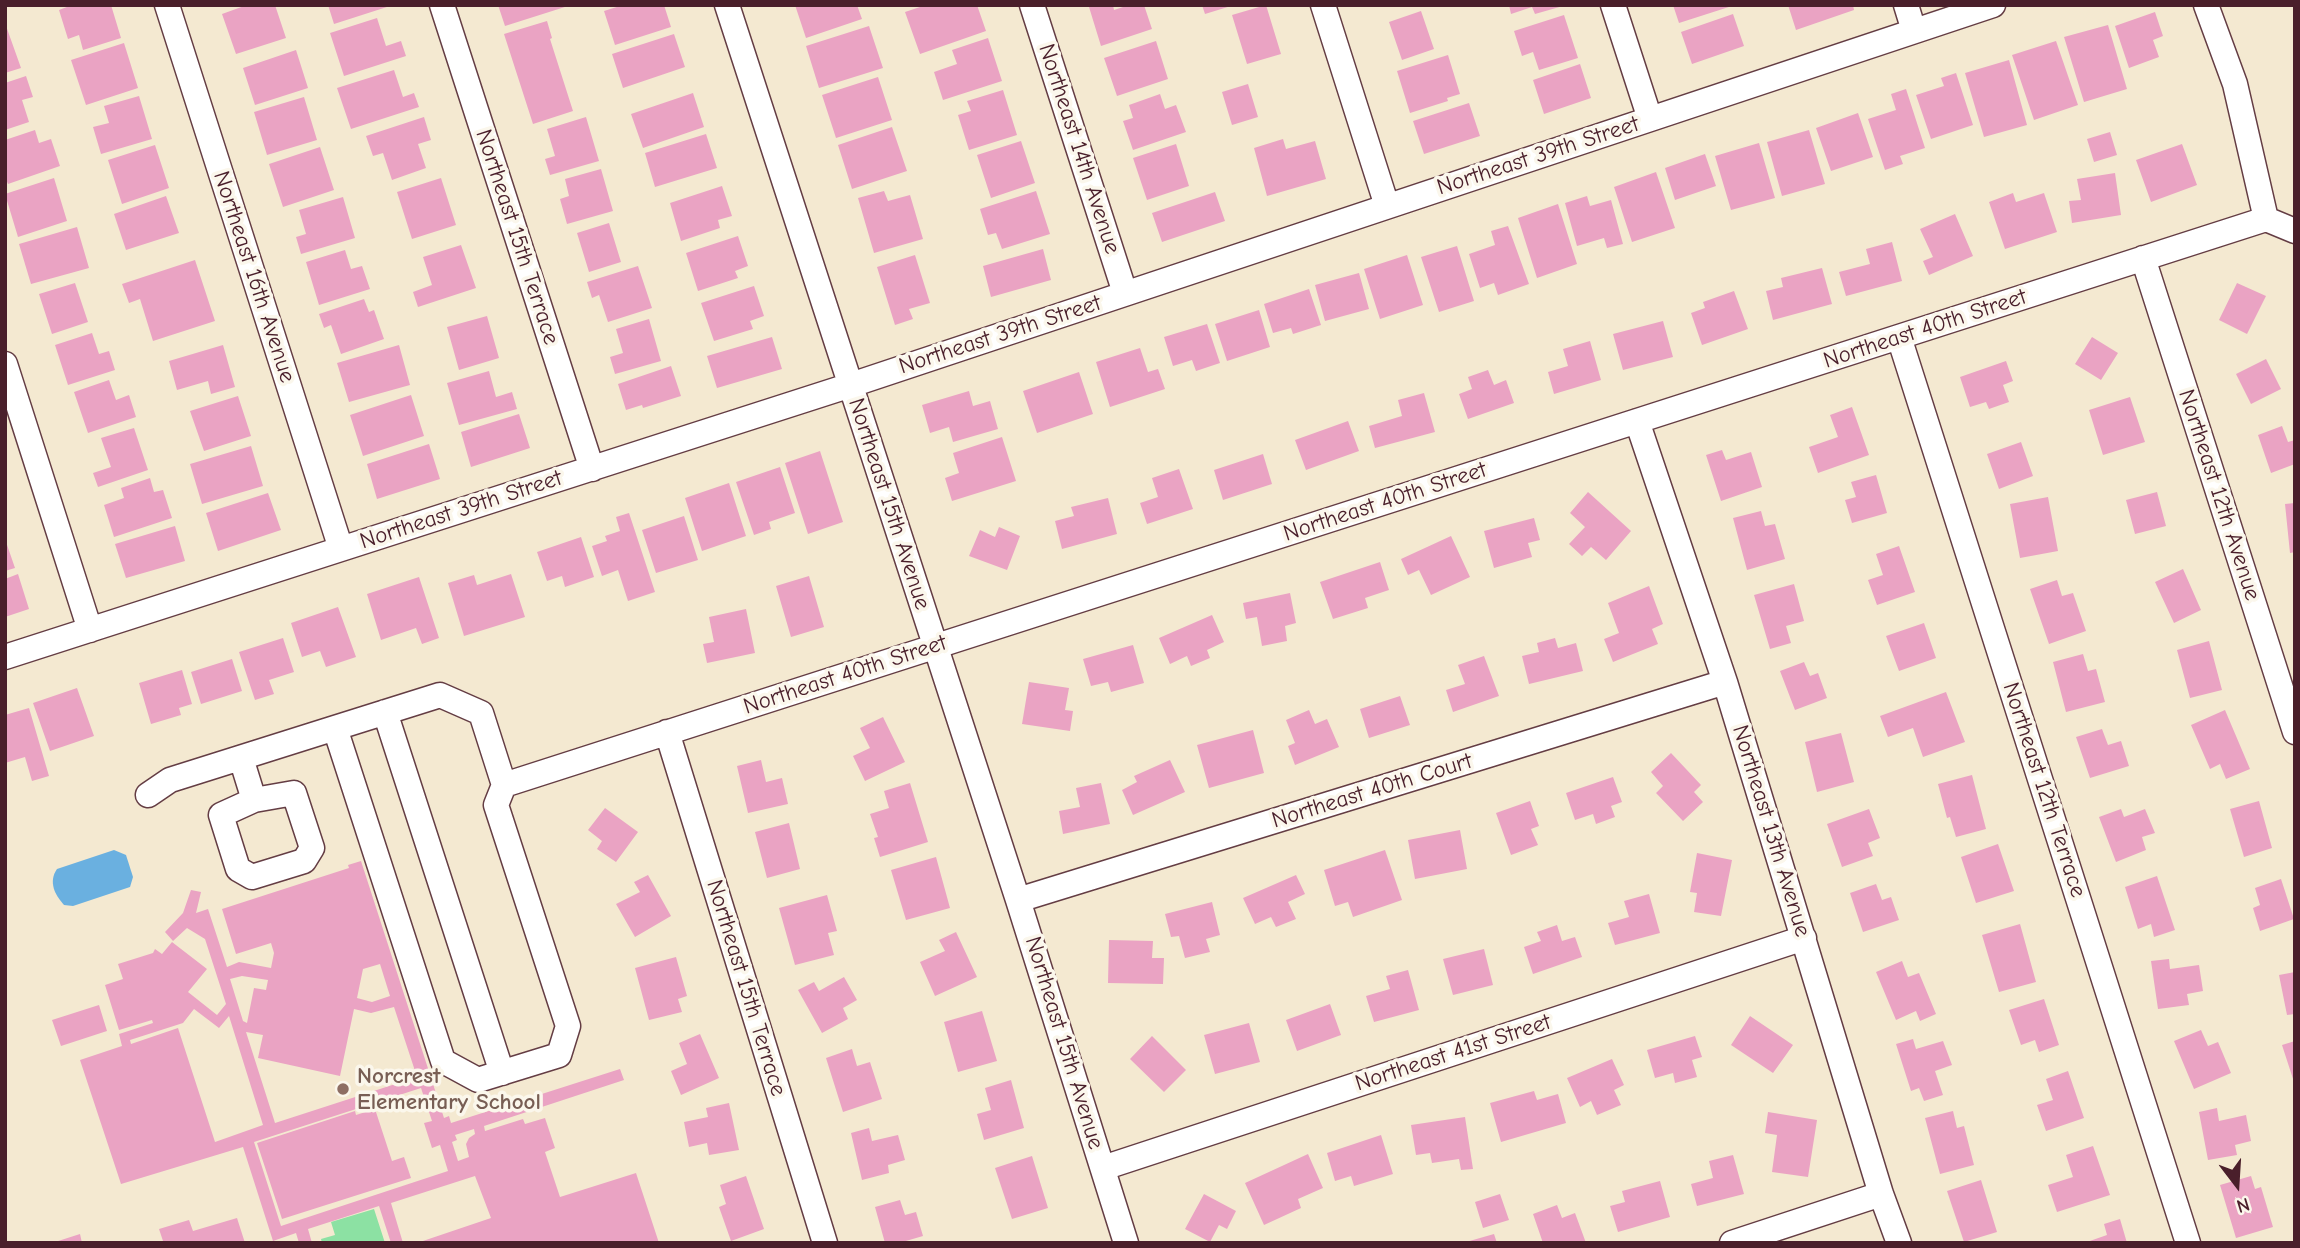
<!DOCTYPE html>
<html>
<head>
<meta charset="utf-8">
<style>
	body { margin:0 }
	#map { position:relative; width:2300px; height:1248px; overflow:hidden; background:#f4e9d1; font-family:"Comic Neue",sans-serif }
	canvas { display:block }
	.frame { position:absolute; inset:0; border:7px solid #4a1f2b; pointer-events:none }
	.north { position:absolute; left:2202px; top:1150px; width:70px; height:70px; -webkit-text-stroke:5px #fbf7ec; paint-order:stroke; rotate:163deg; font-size:19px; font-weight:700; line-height:28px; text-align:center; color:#4a1f2b }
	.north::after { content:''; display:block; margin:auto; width:24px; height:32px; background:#4a1f2b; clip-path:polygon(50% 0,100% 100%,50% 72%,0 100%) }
</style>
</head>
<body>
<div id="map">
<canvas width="2300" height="1248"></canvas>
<div class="frame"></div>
<div class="north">N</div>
</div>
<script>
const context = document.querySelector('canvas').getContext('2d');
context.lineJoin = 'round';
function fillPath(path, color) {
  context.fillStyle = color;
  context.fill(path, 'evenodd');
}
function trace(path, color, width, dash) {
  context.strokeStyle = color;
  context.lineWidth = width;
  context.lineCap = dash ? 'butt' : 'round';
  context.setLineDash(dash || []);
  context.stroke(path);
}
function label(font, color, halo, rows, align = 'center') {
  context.font = font + ' "Comic Neue",sans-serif';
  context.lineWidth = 7;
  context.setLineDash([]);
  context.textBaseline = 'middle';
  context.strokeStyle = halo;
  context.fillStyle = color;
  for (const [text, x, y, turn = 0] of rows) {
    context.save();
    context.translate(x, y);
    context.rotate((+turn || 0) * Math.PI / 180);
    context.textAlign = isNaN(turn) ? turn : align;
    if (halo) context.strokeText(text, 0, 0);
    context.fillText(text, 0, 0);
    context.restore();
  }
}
fillPath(new Path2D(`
	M374 1209 385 1243H322L321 1239 335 1235 331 1222Z`), '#8ce1a3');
fillPath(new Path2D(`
	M114 850 126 855 133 877 130 887 73 906 64 905C55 895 48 882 57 869Z`), '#6ab0e0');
fillPath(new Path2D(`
	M72 5H111L121 38 83 50 79 35 68 39 59 10Z
	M247 5H275L286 38 236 54 222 14Z
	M328 5H390V6L334 24Z
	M498 5H567L568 6 505 26Z
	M623 5H664L671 27 615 45 604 11Z
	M795 5H857L862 19 806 38Z
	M926 5H977L986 31 920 54 905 12Z
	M1095 5H1113L1114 10 1129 5H1144L1152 29 1101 46 1089 7Z
	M1202 5H1231V6L1205 14Z
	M1266 5 1281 54 1247 64 1232 15Z
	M1509 5H1563V6L1535 14 1532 7 1511 14Z
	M1673 5H1732V6L1679 23Z
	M1788 5H1853L1854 10 1796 30Z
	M1421 11 1434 49 1402 60 1389 22Z
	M2155 12 2163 36 2153 40 2159 57 2129 68 2115 26Z
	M1733 14 1744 46 1692 64 1681 32Z
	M1564 15 1578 58 1539 70 1533 52 1522 56 1514 31Z
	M377 18 386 46 401 41 406 56 344 76 330 33Z
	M547 21 552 38 550 39 573 111 533 124 504 34Z
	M5 23 21 68 5 73Z
	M2108 25 2127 89 2084 102 2064 37Z
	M869 26 883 68 819 88 806 46Z
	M674 34 685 67 623 88 612 54Z
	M988 38 1002 81 943 100 934 72 957 64 952 50Z
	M1156 41 1168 79 1117 96 1104 58Z
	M2056 41 2078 105 2034 120 2012 55Z
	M124 43 138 88 86 105 71 60Z
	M296 50 308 88 255 105 243 68Z
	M1448 55 1460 94 1447 98 1448 101 1410 113 1397 71Z
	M2009 60 2027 125 1984 137 1965 73Z
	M1580 64 1591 98 1544 114 1533 80Z
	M394 70 403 97 414 93 419 107 351 129 337 88Z
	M1956 73 1973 125 1931 139 1916 95 1944 86 1941 78Z
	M26 76 33 97 22 100 29 122 5 130V83Z
	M878 77 892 120 836 138 822 95Z
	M1248 84 1258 117 1232 125 1222 92Z
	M1906 89 1925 148 1900 156 1903 164 1885 170 1868 119 1896 110 1891 94Z
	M1003 90 1017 135 969 150 958 115 971 111 967 101Z
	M693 93 704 127 643 148 631 114Z
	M1160 94 1165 109 1176 105 1186 132 1133 150 1123 121 1133 118 1129 105Z
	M139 96 152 139 101 154 93 127 109 123 104 106Z
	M304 97 317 140 267 155 254 112Z
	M1469 103 1480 136 1424 154 1413 121Z
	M1858 113 1873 157 1831 171 1816 128Z
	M424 117 431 140 418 144 426 168 392 180 383 153 373 156 366 136Z
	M586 117 599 161 550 175 545 159 555 156 547 129Z
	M892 127 907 171 852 189 838 145Z
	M35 130 39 143 51 139 60 166 8 184 5 177V140Z
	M1809 130 1825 184 1782 196 1767 142Z
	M2110 132 2117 155 2094 162 2087 139Z
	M706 134 717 168 655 187 645 153Z
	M1283 139 1286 149 1315 141 1326 179 1267 196 1254 148Z
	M1021 141 1035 183 991 198 977 155Z
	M1759 143 1775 198 1731 210 1715 156Z
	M1176 144 1189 186 1147 200 1133 158Z
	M2182 144 2197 185 2151 202 2136 160Z
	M155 145 169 188 122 204 108 160Z
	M320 147 334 190 283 207 269 164Z
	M1705 154 1716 186 1675 200 1665 168Z
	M601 169 613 211 567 224 560 199 569 196 565 179Z
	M1656 172 1675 228 1632 242 1614 187Z
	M2115 173 2121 215 2072 223 2069 201 2081 200 2077 179Z
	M54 178 67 221 18 237 5 194Z
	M441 178 456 225 412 239 397 192Z
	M722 186 732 216 718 220 720 228 681 241 670 203Z
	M884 191 888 201 910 195 923 239 874 253 858 198Z
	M1036 191 1050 234 1002 249 996 233 988 235 980 209Z
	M1215 192 1225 221 1162 242 1152 213Z
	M2013 193 2016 202 2044 193 2057 232 2005 249 1989 202Z
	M166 196 179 233 126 250 114 214Z
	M1587 196 1590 206 1611 200 1623 244 1607 248 1604 238 1577 246 1565 203Z
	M343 197 355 238 301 254 296 237 306 234 299 210Z
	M1558 204 1577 264 1537 278 1518 218Z
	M1955 214 1973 256 1929 275 1923 261 1933 257 1920 229Z
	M609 223 621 262 589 272 577 233Z
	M1508 226 1529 284 1498 295 1494 283 1480 288 1469 254 1495 245 1491 231Z
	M77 227 89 268 31 284 19 244Z
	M738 236 748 266 735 271 738 278 698 291 686 253Z
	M1892 242 1902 281 1846 296 1839 272 1870 264 1866 249Z
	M461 245 476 288 418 307 413 292 432 285 423 257Z
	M1457 246 1474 301 1439 312 1421 257Z
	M1043 249 1051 280 991 297 983 266Z
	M345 250 351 269 362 266 370 289 319 305 306 262Z
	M915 255 930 303 909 309 913 319 895 325 877 267Z
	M1407 255 1423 305 1380 319 1364 269Z
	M195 260 215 321 153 341 140 299 129 303 122 284Z
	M638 266 652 308 608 322 599 295 592 298 587 282Z
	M1822 268 1832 304 1773 320 1766 291 1783 287 1781 278Z
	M1359 273 1369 309 1325 321 1315 285Z
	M75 283 88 322 52 334 39 294Z
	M2237 283 2266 296 2247 334 2219 320Z
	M754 286 764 316 750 321 753 329 714 341 701 303Z
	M1309 289 1321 325 1293 334 1291 328 1273 333 1264 304Z
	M1734 291 1748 329 1702 345 1691 313 1705 308 1703 302Z
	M364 299 369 312 374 310 384 339 341 354 331 325 324 328 319 314Z
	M1259 310 1270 347 1227 361 1215 324Z
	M487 316 499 358 459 370 447 327Z
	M649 319 661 361 615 374 610 357 623 353 616 329Z
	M1663 321 1673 357 1623 370 1613 334Z
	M1207 324 1220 363 1196 371 1192 360 1173 366 1164 337Z
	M92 333 99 354 109 351 115 370 68 385 55 345Z
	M772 337 782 369 717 388 707 356Z
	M2092 337 2118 353 2101 380 2075 364Z
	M1590 341 1601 380 1554 394 1548 372 1568 366 1563 349Z
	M223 345 235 387 211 394 208 381 177 390 169 361Z
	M399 345 410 385 349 402 337 363Z
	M1140 348 1148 372 1158 369 1165 389 1110 407 1096 362Z
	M2266 359 2281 389 2251 404 2236 374Z
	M2006 361 2013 381 2003 385 2009 402 1989 409 1986 402 1970 407 1960 377Z
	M671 366 681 396 643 408 642 405 626 410 618 384Z
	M1488 370 1494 385 1506 380 1514 403 1468 419 1459 394 1472 389 1468 377Z
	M489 371 496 397 512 392 517 409 459 425 447 383Z
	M1079 372 1093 414 1037 433 1023 391Z
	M109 380 116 400 129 395 136 417 88 433 74 392Z
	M969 391 973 406 990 401 998 429 953 442 949 427 930 433 922 405Z
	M1424 393 1435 432 1375 448 1369 426 1402 416 1398 400Z
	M411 395 424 436 363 456 350 415Z
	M238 396 251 436 204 451 190 411Z
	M2130 397 2145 442 2103 455 2089 410Z
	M1852 407 1869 455 1818 473 1809 447 1838 437 1830 415Z
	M519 414 530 448 471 467 461 432Z
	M1348 421 1359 451 1306 470 1295 440Z
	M2282 426 2288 442 2295 440V464L2271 473 2258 435Z
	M134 428 148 470 98 487 93 473 111 467 101 438Z
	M1002 437 1016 481 952 501 945 478 959 473 953 453Z
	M2021 442 2033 476 1999 489 1987 454Z
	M429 444 440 479 377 499 367 464Z
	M251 446 263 486 202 504 190 464Z
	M1722 450 1726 460 1751 452 1762 487 1721 501 1706 455Z
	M820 451 843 522 808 534 785 463Z
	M1263 454 1272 484 1223 500 1214 470Z
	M780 467 795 513 769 522 771 529 754 535 736 482Z
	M1179 469 1193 509 1147 524 1140 503 1158 497 1152 478Z
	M1876 475 1887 513 1852 523 1845 500 1856 497 1851 482Z
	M150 478 154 492 163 490 172 518 114 537 104 505 124 498 121 488Z
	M729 483 746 536 702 551 685 498Z
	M1588 492 1631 531 1606 560 1591 547 1582 556 1569 544 1585 527 1570 513Z
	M2157 492 2166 526 2135 534 2126 500Z
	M268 493 281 530 218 551 206 513Z
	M2048 497 2058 551 2020 558 2010 504Z
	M1108 498 1117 534 1062 549 1055 521 1074 516 1071 507Z
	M2295 503V552L2290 553 2285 504Z
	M1761 511 1765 526 1775 524 1785 559 1747 570 1733 518Z
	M629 513 655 592 628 601 618 570 602 576 592 546 607 541 605 536 620 531 616 517Z
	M684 516 698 560 656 573 642 530Z
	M1534 518 1540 540 1528 543 1532 557 1494 568 1484 531Z
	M175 526 185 561 126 578 115 544Z
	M999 527 1020 536 1007 570 969 556 980 530 995 537Z
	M1451 536 1470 577 1431 595 1419 570 1408 575 1401 559Z
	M581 537 594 577 565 587 562 576 547 581 537 552Z
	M5 539 15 568 5 571Z
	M1899 546 1915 592 1877 605 1868 580 1883 575 1876 554Z
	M1380 562 1389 590 1365 598 1368 608 1333 619 1320 582Z
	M2183 569 2201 610 2174 623 2155 582Z
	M18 574 29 609 5 617V579Z
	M511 574 525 617 464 636 448 583 474 575 477 585Z
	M809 576 824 627 791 637 776 586Z
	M419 577 439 638 422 644 416 628 381 640 367 594Z
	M2057 580 2062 596 2073 593 2086 631 2049 644 2030 589Z
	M1794 584 1804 621 1786 626 1791 643 1770 649 1754 595Z
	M1649 586 1663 624 1652 629 1658 644 1613 662 1604 639 1619 633 1608 603Z
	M1290 593 1296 623 1285 626 1287 641 1262 646 1257 617 1246 619 1243 603Z
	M338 607 356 657 326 667 320 651 302 657 291 623Z
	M746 609 755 653 707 663 703 644 714 642 709 617Z
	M1212 615 1224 642 1207 650 1210 658 1191 666 1187 656 1170 664 1159 638Z
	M1924 623 1936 658 1899 671 1886 636Z
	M283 638 294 672 269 680 274 694 255 700 239 652Z
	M1555 638 1558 648 1576 643 1583 671 1529 684 1522 656 1539 652 1537 643Z
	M2209 641 2222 690 2190 698 2177 650Z
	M1133 645 1144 683 1111 692 1108 682 1091 686 1083 659Z
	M2083 654 2088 671 2096 669 2105 702 2066 712 2053 662Z
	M1484 656 1499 696 1453 712 1446 690 1465 684 1458 665Z
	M232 659 242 691 201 704 191 672Z
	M1804 662 1810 676 1818 673 1827 698 1795 710 1780 671Z
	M182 670 192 704 179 708 181 715 151 724 139 683Z
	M1029 682 1069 688 1065 710 1073 711 1070 731 1022 724Z
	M77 688 94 736 50 751 33 703Z
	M1946 692 1965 742 1923 757 1913 728 1888 737 1880 716Z
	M1400 696 1410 725 1369 738 1360 709Z
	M29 708 49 776 32 781 25 757 5 763V715Z
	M1309 710 1315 724 1327 719 1339 747 1295 765 1288 746 1295 743 1286 720Z
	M2225 710 2250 769 2226 779 2220 764 2210 769 2191 725Z
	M883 717 905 762 865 781 853 756 870 748 860 728Z
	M2102 729 2108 745 2121 741 2129 766 2090 778 2076 737Z
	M1253 730 1264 773 1209 788 1197 745Z
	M1841 733 1854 782 1817 792 1805 742Z
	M1671 753 1701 785 1694 792 1703 802 1683 821 1656 793 1663 786 1651 772Z
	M761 760 766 782 782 778 788 804 748 813 737 766Z
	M1170 760 1185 792 1133 815 1122 790 1137 782 1134 776Z
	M1972 775 1986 829 1956 837 1950 817 1947 818 1938 784Z
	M1613 777 1622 802 1611 806 1615 817 1596 824 1593 814 1575 820 1566 793Z
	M910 783 928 842 880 857 874 838 878 837 870 814 889 808 884 791Z
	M1101 783 1110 824 1063 834 1059 811 1080 807 1076 788Z
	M1530 801 1539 826 1531 829 1538 845 1511 855 1496 813Z
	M2259 801 2272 848 2244 857 2230 809Z
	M605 808 638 832 616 862 597 849 602 841 588 830Z
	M1869 809 1880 838 1868 843 1873 856 1842 867 1827 824Z
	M2121 809 2124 817 2145 809 2155 833 2142 837 2146 850 2116 862 2099 817Z
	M789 823 800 869 767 878 755 832Z
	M1460 830 1467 869 1415 879 1408 840Z
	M1998 844 2014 891 1976 903 1961 857Z
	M1385 850 1402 900 1353 917 1348 902 1335 906 1324 870Z
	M1697 853 1732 860 1721 916 1694 912 1697 893 1690 892Z
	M936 857 950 908 906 920 891 870Z
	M361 861 444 1118 449 1116 451 1123 620 1069 624 1080 484 1126 485 1131 523 1119 525 1124 545 1118 555 1148 545 1152 560 1197 636 1173 659 1243H417L491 1218 475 1176 391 1203 403 1243H391L379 1206 308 1229 312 1243H299L296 1233 273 1241 243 1147 121 1184 80 1060 122 1046 119 1034 153 1023 152 1020 119 1030 105 985 123 979 118 964 153 953 155 949 162 954 172 942 207 969 188 992 217 1015 226 1004 205 939 187 928 173 941 165 932 183 913 191 890 201 892 196 913 208 909 227 967 239 962 271 968 274 953 271 943 236 954 222 909 349 868 348 865ZM380 964 390 996 372 1002 357 998 363 969ZM242 976 268 980 266 990 254 988 247 1023 243 1021 230 979ZM394 1007 417 1077 275 1123 246 1032 263 1035 258 1058 340 1076 354 1009 371 1013ZM194 1009 219 1028 229 1016 263 1125 215 1142 178 1028 131 1044 130 1040 183 1023ZM421 1088 432 1121 424 1123 432 1148 440 1145 448 1171 281 1226 254 1142ZM474 1129 475 1134 469 1138 466 1144 469 1157 458 1161 452 1142 457 1140 455 1135Z
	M648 875 671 916 635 937 616 904 640 892 634 882Z
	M1296 875 1305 894 1288 902 1296 919 1276 927 1271 917 1255 924 1243 898Z
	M2157 876 2175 930 2154 937 2151 924 2138 929 2125 887Z
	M2281 879 2294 919 2260 931 2253 908 2260 905 2255 888Z
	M1876 884 1882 900 1891 897 1899 920 1863 932 1850 893Z
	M1649 894 1660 933 1615 945 1608 923 1629 917 1624 901Z
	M827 895 837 931 828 933 834 955 795 965 779 908Z
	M1212 902 1220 935 1206 939 1210 952 1185 958 1179 936 1171 937 1165 914Z
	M2020 924 2036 982 1999 992 1982 935Z
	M1557 925 1562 941 1575 937 1582 957 1533 974 1524 947 1541 941 1537 932Z
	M956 932 977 977 935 996 920 962 945 951 939 940Z
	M1109 940 1153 941 1152 958H1164L1163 984 1108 983Z
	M1484 949 1493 985 1453 995 1443 959Z
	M676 957 687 996 678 999 682 1012 649 1020 635 968Z
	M2169 959 2170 969 2199 965 2203 991 2187 994 2189 1005 2158 1009 2151 961Z
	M1902 961 1908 977 1919 973 1936 1014 1920 1021 1916 1011 1896 1020 1876 972Z
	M1408 970 1419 1010 1374 1022 1366 996 1390 989 1386 976Z
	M2295 972V1014L2287 1015 2279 975Z
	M844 977 857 1000 843 1008 848 1019 822 1033 798 990 814 982 819 991Z
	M2044 999 2059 1045 2039 1052 2035 1040 2021 1045 2009 1010Z
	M1330 1004 1341 1035 1297 1051 1286 1020Z
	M99 1005 107 1031 61 1046 52 1020Z
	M982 1011 997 1061 958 1072 944 1022Z
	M1750 1016 1793 1045 1773 1073 1731 1045Z
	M1249 1023 1260 1062 1215 1074 1204 1035Z
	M2201 1030 2208 1046 2218 1042 2231 1073 2194 1089 2174 1041Z
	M700 1034 719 1078 681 1095 671 1071 687 1064 679 1043Z
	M1152 1036 1186 1070 1164 1092 1130 1059Z
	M1695 1036 1702 1057 1692 1060 1697 1077 1675 1083 1673 1073 1655 1078 1647 1050Z
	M1913 1039 1916 1049 1943 1041 1952 1065 1935 1071 1943 1095 1924 1101 1919 1088 1911 1091 1896 1044Z
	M2295 1041V1082H2294L2282 1045Z
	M852 1049 857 1066 870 1062 882 1099 843 1112 826 1058Z
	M1612 1059 1624 1085 1614 1090 1621 1105 1597 1115 1591 1101 1580 1107 1567 1078Z
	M2068 1071 2084 1118 2046 1131 2037 1105 2053 1100 2046 1079Z
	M1011 1080 1024 1128 984 1140 977 1114 991 1110 985 1088Z
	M1534 1091 1537 1100 1558 1094 1566 1123 1501 1142 1490 1103Z
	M729 1103 739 1150 709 1155 707 1143 689 1147 684 1122 708 1117 706 1108Z
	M2217 1108 2219 1121 2246 1115 2251 1141 2235 1145 2237 1155 2208 1160 2199 1112Z
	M375 1109 392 1161 404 1157 411 1178 282 1219 257 1143 355 1111 356 1115Z
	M1953 1111 1957 1128 1964 1126 1974 1165 1940 1174 1925 1118Z
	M1768 1112 1817 1120 1808 1177 1772 1172 1777 1135 1765 1133Z
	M1465 1117 1473 1169 1461 1170 1459 1159 1432 1163 1430 1153 1416 1155 1411 1125Z
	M869 1128 872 1141 898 1135 905 1160 888 1165 889 1173 862 1180 851 1133Z
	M1381 1135 1393 1174 1354 1186 1351 1176 1335 1181 1327 1153Z
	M2093 1146 2110 1195 2057 1212 2048 1185 2073 1177 2066 1155Z
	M1308 1154 1323 1188 1298 1199 1301 1208 1264 1225 1245 1183Z
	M1733 1155 1744 1194 1697 1206 1691 1184 1713 1178 1709 1161Z
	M1032 1156 1048 1208 1012 1219 995 1168Z
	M746 1176 764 1229 731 1241 719 1207 726 1204 720 1185Z
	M2251 1176 2255 1189 2261 1187 2273 1227 2236 1238 2220 1185Z
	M1981 1180 1997 1232 1964 1242 1947 1191Z
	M1660 1181 1670 1217 1618 1232 1610 1206 1625 1202 1622 1191Z
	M1204 1194 1236 1211 1227 1229 1219 1225 1210 1242 1185 1229Z
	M1500 1194 1509 1220 1483 1228 1475 1202Z
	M900 1200 905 1215 916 1212 923 1236 899 1243H885L875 1207Z
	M1557 1205 1562 1218 1575 1213 1586 1243H1543L1533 1214Z
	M237 1218 245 1243H158L163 1241 159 1229 189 1220 193 1231Z
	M2120 1219 2127 1243H2084L2107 1235 2104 1224Z
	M80 1234 82 1243H55V1242Z
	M1494 1234 1497 1243H1467L1466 1242Z`), '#eaa3c3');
const minor = new Path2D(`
	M167 5 341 549
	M442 5 592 469
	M727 5 1018 900 1126 1243
	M1032 5 1125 293
	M1323 5 1387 206
	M1613 5 1650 119
	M1906 5 1914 31
	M2206 5 2235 84 2266 219
	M2266 219 2295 231
	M2143 258 2295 732
	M1899 337 2188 1243
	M5 364 90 630
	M1637 421 1725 682 1881 1194 1899 1243
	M5 657 851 385 1993 5
	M440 695 481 713 504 785 496 805 568 1026 559 1055 478 1080 443 1061 335 728Z
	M385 712 502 1073
	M667 732 825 1243
	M241 758 254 800 221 815 238 869 252 877 304 861 312 848 294 793 254 800
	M504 785 2266 219
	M148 795 170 780 335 728
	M1018 900 1725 682
	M1103 1168 1804 938
	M1732 1243 1881 1194`);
trace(minor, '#643d44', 27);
trace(minor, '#fff', 24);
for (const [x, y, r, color] of [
	[343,1089,7,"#8d6e63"]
]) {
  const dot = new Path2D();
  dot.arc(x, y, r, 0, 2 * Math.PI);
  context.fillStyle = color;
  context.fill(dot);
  trace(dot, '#fbf7ec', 2.5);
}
label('23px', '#4a1f2b', '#fbf7ec', [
	["Northeast 14th Avenue",1079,149,72],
	["Northeast 39th Street",1538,156,-18],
	["Northeast 15th Terrace",517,237,72],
	["Northeast 16th Avenue",254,277,72],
	["Northeast 40th Street",1925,329,-18],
	["Northeast 39th Street",1000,335,-18],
	["Northeast 12th Avenue",2219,495,72],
	["Northeast 40th Street",1385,502,-18],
	["Northeast 15th Avenue",889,504,72],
	["Northeast 39th Street",461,510,-18],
	["Northeast 40th Street",845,675,-18],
	["Northeast 12th Terrace",2044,790,72],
	["Northeast 40th Court",1372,791,-17],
	["Northeast 13th Avenue",1771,831,73],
	["Northeast 15th Terrace",746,988,73],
	["Northeast 15th Avenue",1064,1043,73],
	["Northeast 41st Street",1453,1053,-18]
]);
label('bold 23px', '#785e54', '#fbf7ec', [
	["Norcrest",357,1076],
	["Elementary School",357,1102]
], 'left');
</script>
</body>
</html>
